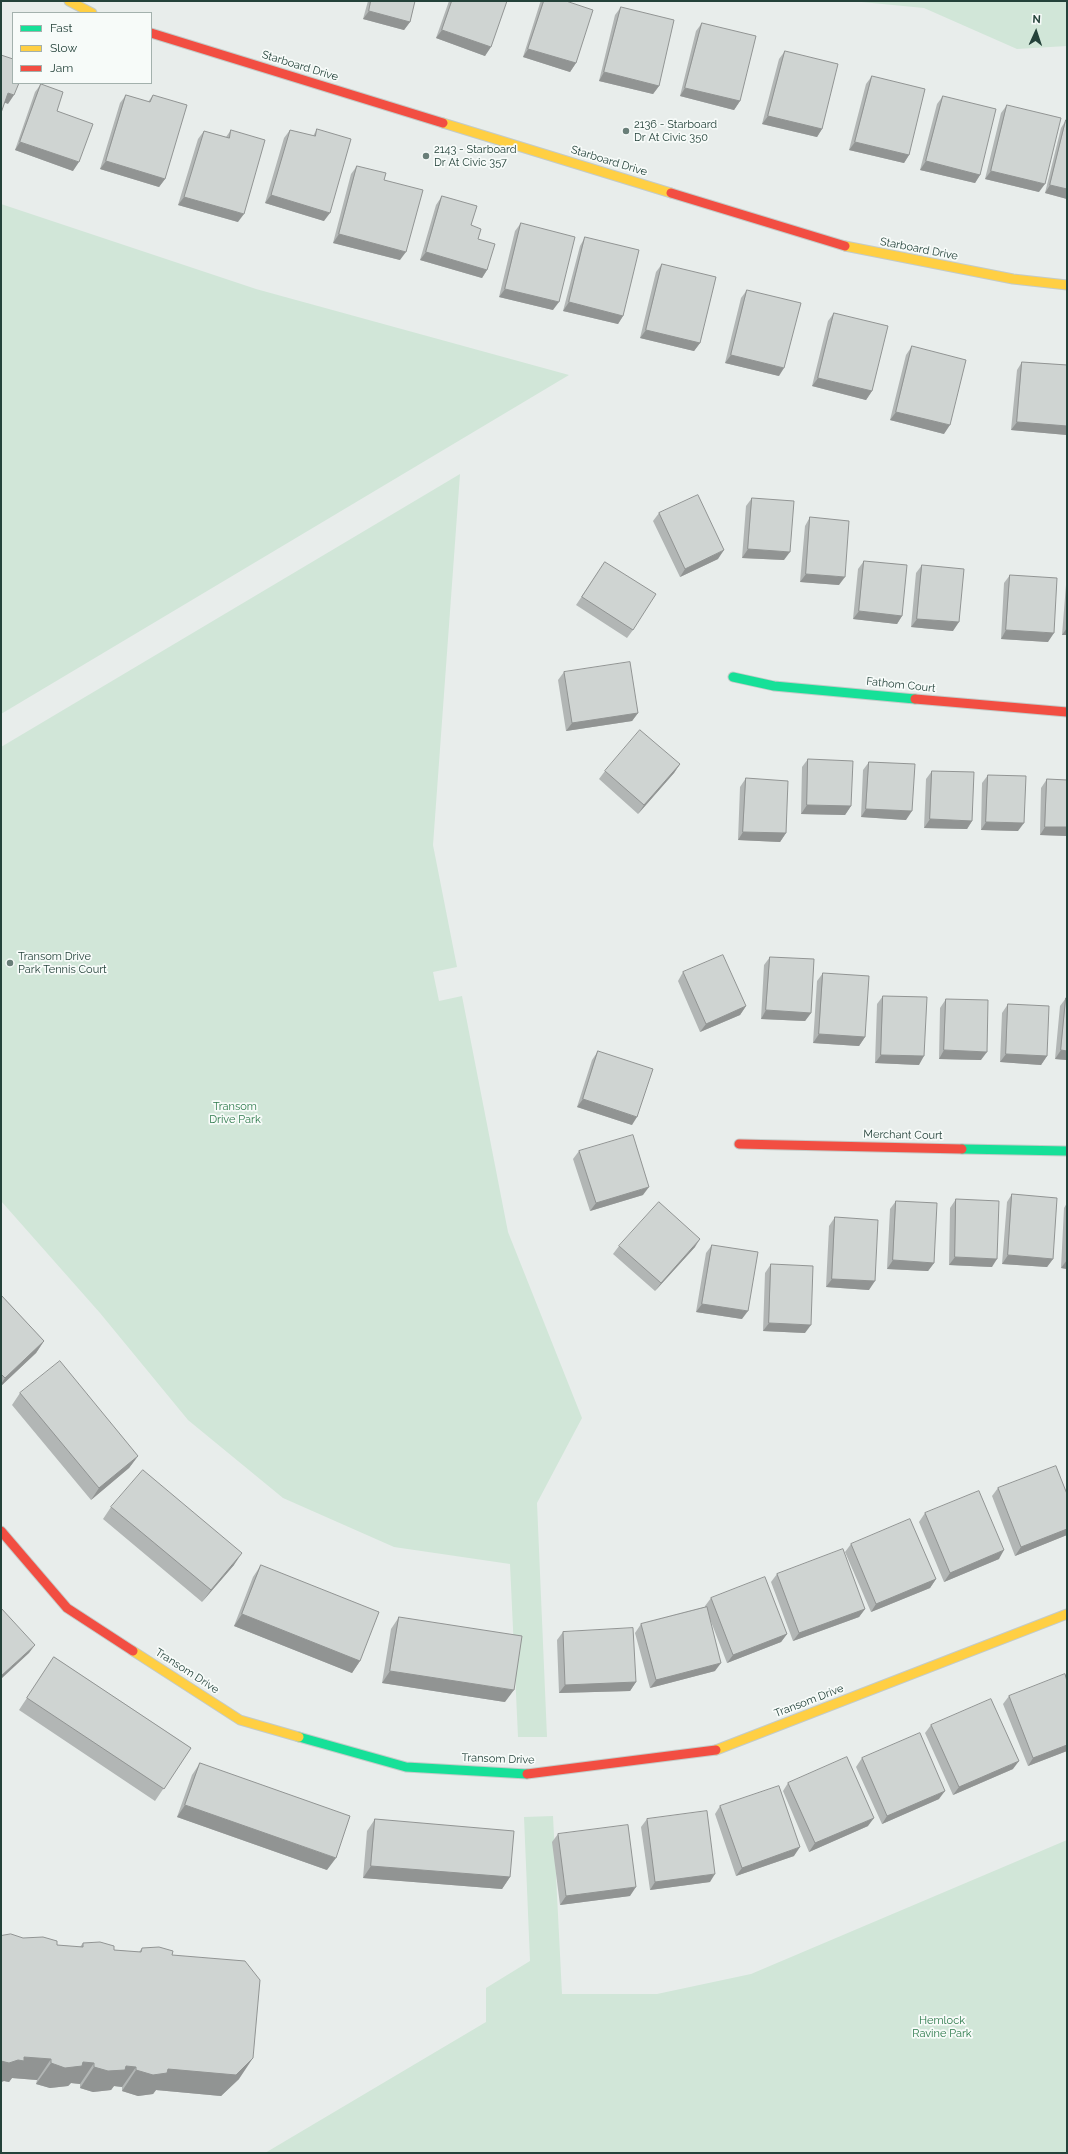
<!DOCTYPE html>
<html>
<head>
<meta charset="utf-8">
<style>
	body { margin:0 }
	#map { position:relative; width:1068px; height:2154px; overflow:hidden; background:#e8edeb; font-family:Raleway,sans-serif }
	canvas { display:block }
	.frame { position:absolute; inset:0; border:2px solid #24423a; pointer-events:none }
	.legend { position:absolute; left:12px; top:12px; width:140px; height:72px; box-sizing:border-box; background:#f7fbf9; border:1px solid #a3b1ad; margin:0; padding:5px 7px; list-style:none; font-size:12px; color:#24423a }
	.legend li { display:flex; align-items:center; gap:8px; height:20px }
	.legend b { width:20px; border:1px solid #a3b1ad }
	.north { position:absolute; left:1016px; top:12px; width:40px; height:40px; -webkit-text-stroke:3px #f7fbf9; paint-order:stroke; rotate:3deg; font-size:11px; font-weight:700; line-height:16px; text-align:center; color:#24423a }
	.north::after { content:''; display:block; margin:auto; width:14px; height:18px; background:#24423a; clip-path:polygon(50% 0,100% 100%,50% 72%,0 100%) }
</style>
</head>
<body>
<div id="map">
<canvas width="1068" height="2154"></canvas>
<div class="frame"></div>
<ul class="legend">
<li><b style="height:5px;background:#16e098"></b>Fast</li>
<li><b style="height:5px;background:#ffcf43"></b>Slow</li>
<li><b style="height:5px;background:#f24e42"></b>Jam</li>
</ul>
<div class="north">N</div>
</div>
<script>
const context = document.querySelector('canvas').getContext('2d');
context.lineJoin = 'round';
function fillPath(path, color) {
  context.fillStyle = color;
  context.fill(path, 'evenodd');
}
function trace(path, color, width, dash) {
  context.strokeStyle = color;
  context.lineWidth = width;
  context.lineCap = dash ? 'butt' : 'round';
  context.setLineDash(dash || []);
  context.stroke(path);
}
function label(font, color, halo, rows, align = 'center') {
  context.font = font + ' Raleway,sans-serif';
  context.lineWidth = 3.5;
  context.setLineDash([]);
  context.textBaseline = 'middle';
  context.strokeStyle = halo;
  context.fillStyle = color;
  for (const [text, x, y, turn = 0] of rows) {
    context.save();
    context.translate(x, y);
    context.rotate((+turn || 0) * Math.PI / 180);
    context.textAlign = isNaN(turn) ? turn : align;
    if (halo) context.strokeText(text, 0, 0);
    context.fillText(text, 0, 0);
    context.restore();
  }
}
fillPath(new Path2D(`
	M851 1H1067V46L1017 49 924 8Z
	M1 204 256 289 569 375 1 714Z
	M460 474 433 845 457 967 433 972 439 1001 462 996 508 1232 582 1418 537 1503 547 1737H518L510 1564 394 1547 283 1498 188 1420 100 1313 1 1201V747Z
	M553 1816 562 1994H657L751 1974 1067 1840V2153H265L486 2022V1988L530 1961 524 1817Z`), '#d1e6d8');
const fast = new Path2D(`
	M733 677 774 686 915 699
	M962 1149 1067 1151
	M299 1737 406 1767 527 1774`);
const slow = new Path2D(`
	M69 1 92 13
	M443 123 671 193
	M845 246 1013 279 1067 285
	M133 1651 240 1720 299 1737
	M716 1750 1067 1614`);
const jam = new Path2D(`
	M151 33 443 123
	M671 193 845 246
	M915 699 1067 712
	M739 1144 962 1149
	M1 1531 67 1608 133 1651
	M527 1774 716 1750`);
trace(fast, '#c3cbc8', 11);
trace(slow, '#c3cbc8', 11);
trace(jam, '#c3cbc8', 11);
trace(fast, '#16e098', 9);
trace(slow, '#ffcf43', 9);
trace(jam, '#f24e42', 9);
fillPath(new Path2D(`
	M368 1H415L410 22 404 30 363 19Z
	M449 1H507L485 56 436 38Z
	M541 1H566L576 63 570 72 523 57 540 3Z
	M621 7 659 86 653 94 599 81 615 15Z
	M702 23 740 101 734 110 680 96 696 31Z
	M785 51 822 129 817 137 762 124 779 59Z
	M872 76 909 155 904 163 849 150 866 84Z
	M41 84 57 111 73 171 15 150 35 92Z
	M126 95 148 102 153 95 165 179 159 187 100 169 120 103Z
	M943 96 980 175 975 183 920 170 937 104Z
	M1007 105 1039 192 985 179 1001 113Z
	M1066 120 1067 199 1045 193 1061 128Z
	M317 129 324 221 265 203 284 138 290 130 313 136Z
	M231 130 238 222 178 205 198 139 204 131 226 137Z
	M357 166 384 180 400 260 333 243 351 174Z
	M442 196 471 225 478 239 487 270 482 278 420 260 436 205Z
	M521 223 553 310 499 297 515 231Z
	M585 237 623 316 618 324 563 311 580 246Z
	M662 264 700 343 694 351 640 338 656 272Z
	M747 290 779 376 725 363 741 298Z
	M834 313 872 391 866 400 812 386 828 321Z
	M912 346 944 434 890 420 906 355Z
	M1022 362 1067 365V435L1011 430 1017 370Z
	M752 498 784 560 742 558 746 506Z
	M659 513 718 559 680 577 653 521Z
	M810 517 839 585 800 582 805 526Z
	M864 561 902 616 897 624 853 619 858 569Z
	M605 562 633 630 627 638 576 605Z
	M922 565 953 631 911 627 916 573Z
	M1010 575 1048 642 1001 639 1004 583Z
	M1067 583V635H1062L1066 585Z
	M564 672 638 713 632 721 566 731 558 680Z
	M808 759 851 806 845 815 801 814 802 767Z
	M869 762 906 820 861 817 863 770Z
	M680 764 674 773 638 814 599 779 605 771Z
	M932 771 972 821 967 829 924 828 926 779Z
	M988 775 1018 831 981 830 982 783Z
	M746 778 786 833 780 842 738 840 740 787Z
	M1047 779 1067 780V836L1040 835 1041 788Z
	M770 957 811 1013 805 1021 761 1019 764 965Z
	M683 972 746 1006 740 1015 700 1032 678 981Z
	M823 973 865 1037 859 1046 813 1043 817 981Z
	M883 996 919 1065 875 1063 877 1004Z
	M1066 998 1067 1060 1055 1059 1060 1006Z
	M946 999 981 1060 939 1059 940 1008Z
	M1008 1004 1047 1056 1041 1065 1000 1062 1002 1013Z
	M598 1051 632 1125 577 1107 592 1060Z
	M579 1151 643 1195 590 1211 573 1159Z
	M1012 1194 1053 1259 1047 1267 1002 1264 1007 1202Z
	M956 1199 992 1267 949 1265 950 1208Z
	M896 1201 934 1263 928 1271 887 1269 890 1209Z
	M1067 1203V1269L1061 1268 1064 1208Z
	M835 1217 869 1290 826 1287 829 1226Z
	M712 1245 742 1319 696 1312 706 1253Z
	M619 1246 695 1247 655 1291 613 1254Z
	M771 1264 805 1333 763 1331 765 1273Z
	M1 1295 44 1341 36 1353 1 1386Z
	M20 1393 138 1456 129 1468 91 1500 12 1405Z
	M998 1488 1067 1494V1535L1015 1556 992 1496Z
	M111 1507 234 1565 202 1602 103 1519Z
	M925 1513 999 1559 944 1582 919 1522Z
	M851 1544 936 1579 930 1588 871 1612 845 1552Z
	M261 1565 360 1661 352 1673 234 1626 253 1577Z
	M777 1574 865 1609 859 1617 793 1641 771 1582Z
	M711 1598 787 1634 781 1642 727 1663 710 1619 715 1671 650 1688 635 1633 641 1624 705 1607V1606Z
	M399 1617 505 1702 382 1683 391 1629Z
	M563 1632 636 1682 630 1691 559 1693 557 1640Z
	M54 1657 191 1748 155 1801 19 1710Z
	M1067 1681V1751L1028 1766 1003 1704 1009 1696Z
	M931 1725 1013 1769 953 1795 925 1733Z
	M862 1758 939 1799 882 1824 856 1767Z
	M200 1763 327 1870 177 1817 192 1775Z
	M788 1783 868 1826 809 1852 783 1791Z
	M720 1806 794 1856 736 1876 715 1814Z
	M375 1819 510 1877 502 1889 363 1878 367 1831Z
	M647 1819 710 1882 650 1890 641 1827Z
	M558 1834 630 1896 560 1905 552 1842Z
	M1 1936 23 1938 57 1945 80 1947 83 1943 114 1950 139 1952 142 1948 172 1955 239 2079 221 2096 156 2090 153 2094 138 2096 122 2091V2087L114 2086 111 2090 93 2092 80 2088V2084L71 2083 68 2086 50 2088 36 2084 37 2080 12 2078 9 2082 4 2081 1 2082Z`), '#b2b6b5');
fillPath(new Path2D(`
	M369 11 410 22 404 30 363 19Z
	M442 30 491 47 485 56 436 38Z
	M528 49 576 63 570 72 523 57Z
	M604 72 659 86 653 94 599 81Z
	M685 88 740 101 734 110 680 96Z
	M8 93 14 95 8 104 3 102Z
	M768 116 822 129 817 137 762 124Z
	M20 142 79 162 73 171 15 150Z
	M855 142 909 155 904 163 849 150Z
	M106 161 165 179 159 187 100 169Z
	M926 161 980 175 975 183 920 170Z
	M991 171 1045 184 1039 192 985 179Z
	M1050 185 1067 189V199L1045 193Z
	M271 195 330 213 324 221 265 203Z
	M184 197 244 214 238 222 178 205Z
	M339 234 406 252 400 260 333 243Z
	M426 252 487 270 482 278 420 260Z
	M505 289 559 302 553 310 499 297Z
	M569 302 623 316 618 324 563 311Z
	M646 330 700 343 694 351 640 338Z
	M731 355 784 368 779 376 725 363Z
	M818 378 872 391 866 400 812 386Z
	M896 412 950 425 944 434 890 420Z
	M1017 422 1067 426V435L1011 430Z
	M748 549 790 552 784 560 742 558Z
	M724 550 718 559 680 577 685 569Z
	M806 574 845 577 839 585 800 582Z
	M859 611 902 616 897 624 853 619Z
	M917 619 959 622 953 631 911 627Z
	M1067 628V635H1062Z
	M1006 630 1054 633 1048 642 1001 639Z
	M638 713 632 721 566 731 572 723Z
	M680 764 674 773 638 814 644 805Z
	M807 805 851 806 845 815 801 814Z
	M866 809 912 811 906 820 861 817Z
	M930 819 972 821 967 829 924 828Z
	M986 822 1024 823 1018 831 981 830Z
	M1045 827H1067V836L1040 835Z
	M743 832 786 833 780 842 738 840Z
	M746 1006 740 1015 700 1032 706 1024Z
	M766 1010 811 1013 805 1021 761 1019Z
	M819 1034 865 1037 859 1046 813 1043Z
	M944 1050 987 1052 981 1060 939 1059Z
	M1061 1050 1067 1051V1060L1055 1059Z
	M1006 1054 1047 1056 1041 1065 1000 1062Z
	M881 1055 924 1056 919 1065 875 1063Z
	M583 1099 637 1117 632 1125 577 1107Z
	M649 1187 643 1195 590 1211 596 1203Z
	M700 1239 695 1247 655 1291 661 1283Z
	M1008 1255 1053 1259 1047 1267 1002 1264Z
	M955 1257 997 1259 992 1267 949 1265Z
	M893 1260 934 1263 928 1271 887 1269Z
	M1067 1260V1269L1061 1268Z
	M832 1279 875 1281 869 1290 826 1287Z
	M702 1304 748 1311 742 1319 696 1312Z
	M769 1323 811 1325 805 1333 763 1331Z
	M44 1341 36 1353 1 1386V1384L5 1378Z
	M138 1456 129 1468 91 1500 99 1488Z
	M1067 1529V1535L1015 1556 1021 1547Z
	M1004 1550 999 1559 944 1582 950 1573Z
	M242 1553 234 1565 202 1602 211 1590Z
	M936 1579 930 1588 871 1612 876 1604Z
	M865 1609 859 1617 793 1641 799 1633Z
	M242 1614 360 1661 352 1673 234 1626Z
	M787 1634 781 1642 727 1663 733 1655Z
	M35 1645 29 1653 1 1679V1676Z
	M721 1663 715 1671 650 1688 656 1680Z
	M390 1671 514 1690 505 1702 382 1683Z
	M636 1682 630 1691 559 1693 565 1685Z
	M1067 1745V1751L1028 1766 1033 1758Z
	M1019 1761 1013 1769 953 1795 959 1787Z
	M945 1791 939 1799 882 1824 887 1816Z
	M185 1805 336 1858 327 1870 177 1817Z
	M874 1818 868 1826 809 1852 815 1843Z
	M800 1847 794 1856 736 1876 742 1868Z
	M371 1866 510 1877 502 1889 363 1878Z
	M715 1874 710 1882 650 1890 655 1882Z
	M636 1887 630 1896 560 1905 566 1896Z
	M24 2057 51 2059 37 2080 12 2078 9 2082 4 2081 1 2082V2061Z
	M253 2058 239 2079 221 2096 156 2090 153 2094 138 2096 122 2091 136 2070 168 2069Z
	M83 2062 94 2063 80 2084 71 2083 68 2086 50 2088 36 2084 51 2063Z
	M126 2066 136 2067 122 2087 114 2086 111 2090 93 2092 80 2088 94 2067Z`), '#919493');
const building = new Path2D(`
	M371 1H415L410 22 369 11Z
	M452 1H507L491 47 442 30Z
	M544 1H566L593 10 576 63 528 49Z
	M621 7 674 20 659 86 604 72Z
	M702 23 756 36 740 101 685 88Z
	M785 51 838 64 822 129 768 116Z
	M1 55 13 59V83H19L14 95 8 93 1 113Z
	M872 76 925 89 909 155 855 142Z
	M41 84 63 92 57 111 93 124 79 162 20 142Z
	M126 95 150 102 153 95 187 105 165 179 106 161Z
	M943 96 996 109 980 175 926 161Z
	M1007 105 1061 118 1045 184 991 171Z
	M1066 120H1067V189L1050 185Z
	M317 129 351 139 330 213 271 195 290 130 315 136Z
	M231 130 265 140 244 214 184 197 204 131 229 138Z
	M357 166 386 173 384 180 423 190 406 252 339 234Z
	M442 196 477 206 471 225 481 229 478 239 495 244 487 270 426 252Z
	M521 223 575 237 559 302 505 289Z
	M585 237 639 250 623 316 569 302Z
	M662 264 716 277 700 343 646 330Z
	M747 290 801 303 784 368 731 355Z
	M834 313 888 326 872 391 818 378Z
	M912 346 966 360 950 425 896 412Z
	M1022 362 1067 365V426L1017 422Z
	M698 495 724 550 685 569 659 513Z
	M752 498 794 501 790 552 748 549Z
	M810 517 849 521 845 577 806 574Z
	M864 561 907 565 902 616 859 611Z
	M605 562 656 594 633 630 582 597Z
	M922 565 964 569 959 622 917 619Z
	M1010 575 1057 578 1054 633 1006 630Z
	M630 662 638 713 572 723 564 672Z
	M640 730 680 764 644 805 605 771Z
	M808 759 853 761 851 806 807 805Z
	M869 762 915 764 912 811 866 809Z
	M932 771 974 772 972 821 930 819Z
	M988 775 1026 776 1024 823 986 822Z
	M746 778 788 781 786 833 743 832Z
	M1047 779 1067 780V827H1045Z
	M723 955 746 1006 706 1024 683 972Z
	M770 957 814 959 811 1013 766 1010Z
	M823 973 869 976 865 1037 819 1034Z
	M883 996 927 997 924 1056 881 1055Z
	M1066 998H1067V1051L1061 1050Z
	M946 999 988 1000 987 1052 944 1050Z
	M1008 1004 1049 1006 1047 1056 1006 1054Z
	M598 1051 653 1069 637 1117 583 1099Z
	M633 1135 649 1187 596 1203 579 1151Z
	M1012 1194 1057 1198 1053 1259 1008 1255Z
	M956 1199 999 1201 997 1259 955 1257Z
	M896 1201 937 1203 934 1263 893 1260Z
	M659 1202 700 1239 661 1283 619 1246Z
	M835 1217 878 1220 875 1281 832 1279Z
	M712 1245 758 1252 748 1311 702 1304Z
	M771 1264 813 1266 811 1325 769 1323Z
	M1 1295 44 1341 5 1378 1 1374Z
	M60 1361 138 1456 99 1488 20 1393Z
	M1056 1466 1067 1494V1529L1021 1547 998 1488Z
	M143 1470 242 1553 211 1590 111 1507Z
	M979 1491 1004 1550 950 1573 925 1513Z
	M910 1519 936 1579 876 1604 851 1544Z
	M843 1549 865 1609 799 1633 777 1574Z
	M261 1565 379 1612 360 1661 242 1614Z
	M765 1577 787 1634 733 1655 711 1598Z
	M707 1607 721 1663 656 1680 641 1624Z
	M1 1608 35 1645 1 1676Z
	M399 1617 522 1636 514 1690 390 1671Z
	M633 1628 636 1682 565 1685 563 1632Z
	M54 1657 191 1748 164 1789 27 1698Z
	M1065 1674 1067 1681V1745L1033 1758 1009 1696Z
	M991 1699 1019 1761 959 1787 931 1725Z
	M920 1733 945 1791 887 1816 862 1758Z
	M847 1757 874 1818 815 1843 788 1783Z
	M200 1763 350 1816 336 1858 185 1805Z
	M779 1786 800 1847 742 1868 720 1806Z
	M707 1811 715 1874 655 1882 647 1819Z
	M375 1819 514 1831 510 1877 371 1866Z
	M628 1825 636 1887 566 1896 558 1834Z
	M11 1934 23 1938 43 1937 57 1941V1945L83 1947V1943L100 1942 114 1946V1950L141 1952 142 1948 159 1947 173 1951 172 1955 245 1961 260 1980 253 2058 236 2075 168 2069 167 2073 153 2075 136 2070V2067L126 2066 125 2070 108 2071 94 2067V2063L83 2062 82 2066 65 2068 51 2063V2059L24 2057V2061L18 2060 9 2063 1 2061V1936Z`);
fillPath(building, '#cfd4d2');
trace(building, '#919493', 1);
for (const [x, y, r, color] of [
	[626,131,4,"#697e78"],
	[426,156,4,"#697e78"],
	[10,963,4,"#697e78"]
]) {
  const dot = new Path2D();
  dot.arc(x, y, r, 0, 2 * Math.PI);
  context.fillStyle = color;
  context.fill(dot);
  trace(dot, '#f7fbf9', 1.5);
}
label('11px', '#24423a', '#f7fbf9', [
	["Starboard Drive",300,66,17],
	["Starboard Drive",609,161,17],
	["Starboard Drive",919,249,11],
	["Fathom Court",901,685,6],
	["Merchant Court",903,1135,1],
	["Transom Drive",187,1671,33],
	["Transom Drive",809,1701,-21],
	["Transom Drive",498,1759,2]
]);
label('11px', '#24423a', '#f7fbf9', [
	["2136 - Starboard",634,125],
	["Dr At Civic 350",634,138],
	["2143 - Starboard",434,150],
	["Dr At Civic 357",434,163],
	["Transom Drive",18,957],
	["Park Tennis Court",18,970]
], 'left');
label('11px', '#2d7a4b', '#f7fbf9', [
	["Transom",235,1107],
	["Drive Park",235,1120],
	["Hemlock",942,2021],
	["Ravine Park",942,2034]
]);
</script>
</body>
</html>
